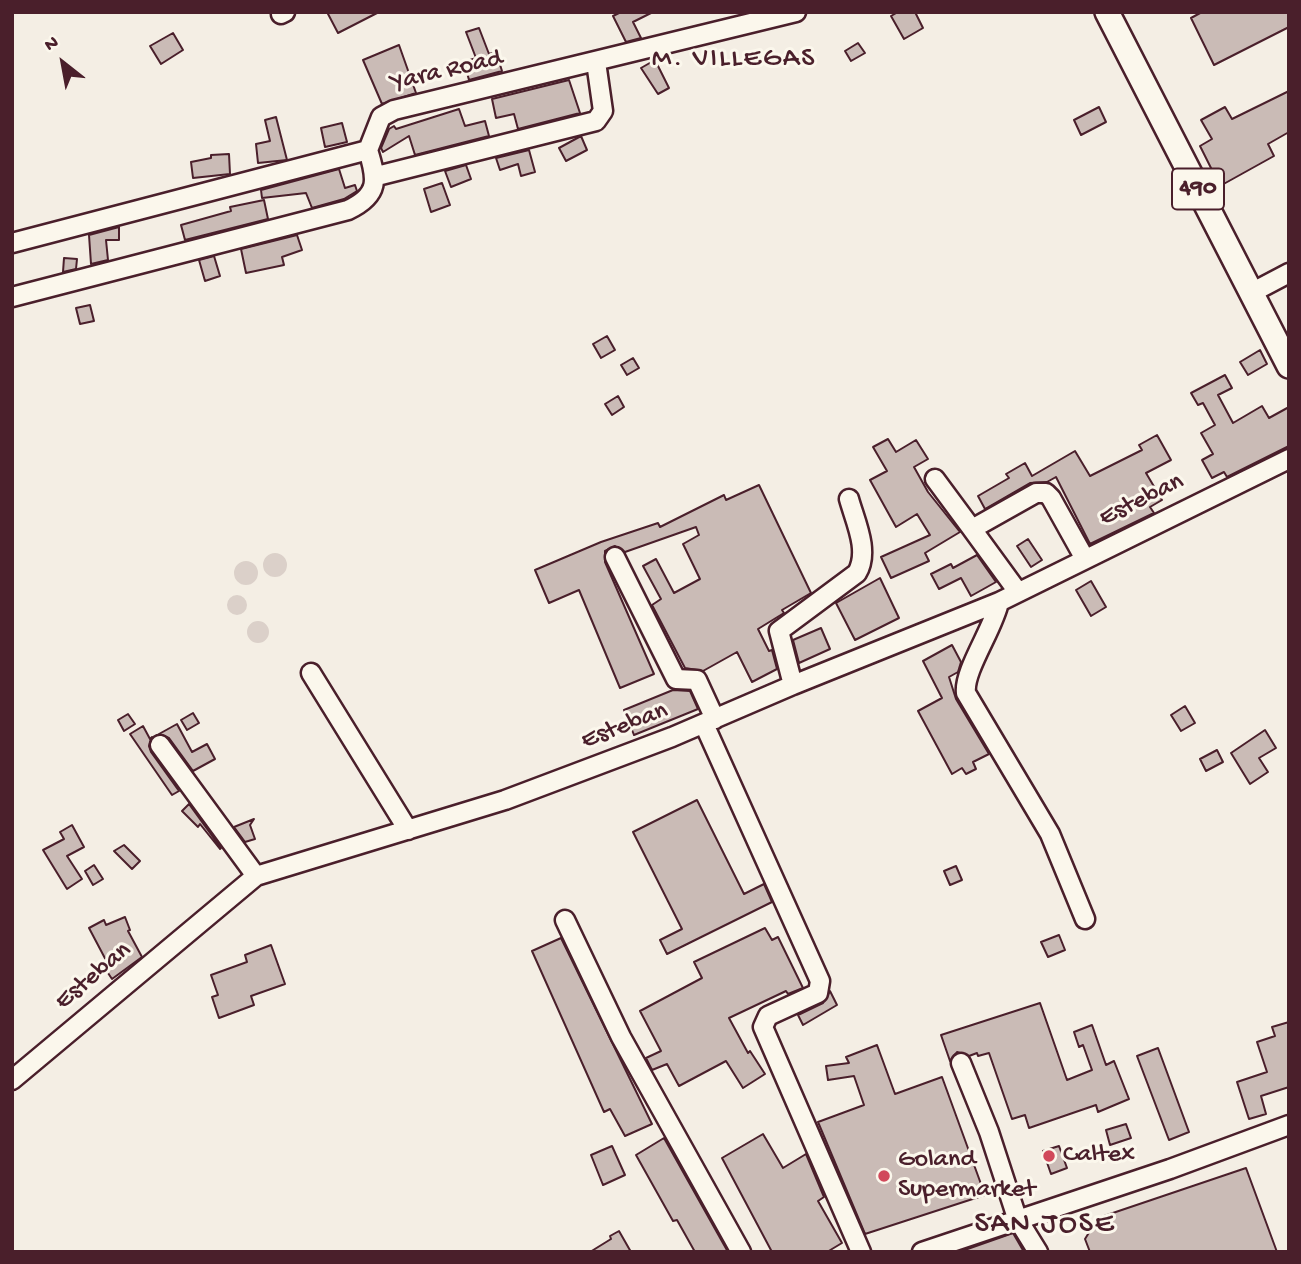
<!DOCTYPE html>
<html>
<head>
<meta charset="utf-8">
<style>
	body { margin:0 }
	#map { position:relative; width:1301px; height:1264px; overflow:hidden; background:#f4eee4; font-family:"Gochi Hand",sans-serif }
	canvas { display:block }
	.frame { position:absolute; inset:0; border:14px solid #4a1f2b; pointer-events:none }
	.north { position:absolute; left:28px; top:28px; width:70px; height:70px; -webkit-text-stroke:5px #fbf7ec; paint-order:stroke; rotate:329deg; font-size:19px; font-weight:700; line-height:28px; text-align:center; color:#4a1f2b }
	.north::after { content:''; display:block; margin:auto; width:24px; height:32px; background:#4a1f2b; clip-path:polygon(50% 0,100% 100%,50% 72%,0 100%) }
</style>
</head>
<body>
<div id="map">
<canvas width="1301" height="1264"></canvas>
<div class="frame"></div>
<div class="north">N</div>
</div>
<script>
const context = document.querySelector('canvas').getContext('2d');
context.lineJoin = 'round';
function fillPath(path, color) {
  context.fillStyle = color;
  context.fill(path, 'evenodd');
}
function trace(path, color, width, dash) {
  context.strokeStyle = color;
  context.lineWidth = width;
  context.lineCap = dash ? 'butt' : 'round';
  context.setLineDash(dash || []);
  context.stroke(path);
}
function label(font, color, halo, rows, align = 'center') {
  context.font = font + ' "Gochi Hand",sans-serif';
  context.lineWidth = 6;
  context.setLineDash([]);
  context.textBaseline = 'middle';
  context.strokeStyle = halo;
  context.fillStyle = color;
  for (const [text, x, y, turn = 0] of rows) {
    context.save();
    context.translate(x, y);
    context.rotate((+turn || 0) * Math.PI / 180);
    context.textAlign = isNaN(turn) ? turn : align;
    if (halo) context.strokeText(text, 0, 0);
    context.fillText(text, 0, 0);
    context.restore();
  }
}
fillPath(new Path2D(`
	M263 565a12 12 0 1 1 24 0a12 12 0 1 1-24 0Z
	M234 573a12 12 0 1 1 24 0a12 12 0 1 1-24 0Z
	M227 605a10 10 0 1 1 20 0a10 10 0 1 1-20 0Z
	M247 632a11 11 0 1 1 22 0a11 11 0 1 1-22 0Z`), '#dbd0c9');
const building = new Path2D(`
	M327 12H379L338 33Z
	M621 12H653L633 22 641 38 626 42 613 16Z
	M898 12H915L923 28 904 39 891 16Z
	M1202 12H1289V27L1214 65 1191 18Z
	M479 28 489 54 496 52 502 71 469 80 464 62 476 58 466 32Z
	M173 33 183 50 161 64 150 46Z
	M858 43 865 53 851 61 845 51Z
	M399 45 416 93 382 104 363 60Z
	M655 60 669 88 658 94 641 68Z
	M569 80 580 113 518 129 514 114 496 118 492 99Z
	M1289 91V132L1268 144 1274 156 1220 186 1200 146 1212 139 1201 120 1225 107 1232 119Z
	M1099 107 1106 122 1081 135 1074 120Z
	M459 109 465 126 485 121 489 136 415 155 409 136 383 152 381 148 389 129 394 126 396 129Z
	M276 117 287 160 258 163 256 144 270 141 265 120Z
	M342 123 347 142 325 147 321 128Z
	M581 136 587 150 566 161 559 148Z
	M529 150 535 172 521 176 518 164 500 170 496 158Z
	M229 154 230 174 193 178 191 162 211 158V155Z
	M466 165 471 179 451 187 445 171Z
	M339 169 345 188 355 185 357 191 344 199 312 208 306 193 262 198 261 190Z
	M442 183 450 205 431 212 424 189Z
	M264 200 268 219 185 240 181 225 231 211 230 207Z
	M119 227V240H106L108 260 91 264 89 235Z
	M297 235 302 250 282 257 284 265 246 273 241 249Z
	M214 256 220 276 205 281 199 260Z
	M64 258 77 259 76 269 63 272Z
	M90 305 94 321 80 324 76 308Z
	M607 336 615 350 601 358 593 344Z
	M1260 350 1267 364 1248 375 1240 362Z
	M633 358 639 368 627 375 621 365Z
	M1225 375 1232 388 1218 395 1233 423 1262 406 1269 418 1289 407V446L1227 477 1224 472 1212 478 1202 460 1213 454 1201 433 1215 425 1203 403 1198 405 1191 393Z
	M618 396 624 407 612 415 605 404Z
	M1157 435 1171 460 1146 473 1162 500 1150 507 1154 513 1090 544 1056 477 1047 482 1030 483 985 509 978 496 1009 478 1006 474 1025 463 1032 476 1075 451 1090 476 1142 450 1139 445Z
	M888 439 896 452 916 440 928 459 914 467 928 492 960 532 925 553 929 561 891 578 881 557 930 535 917 514 896 527 870 480 887 471 873 447Z
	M759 485 811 593 782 610 784 613 758 629 769 651 772 650 777 669 752 682 737 652 703 671 685 668 652 605 661 599 643 566 656 559 674 593 700 579 683 544 699 535 696 527 625 552 615 546 605 551V562L654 674 620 688 579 590 549 603 535 570 601 542 658 523 660 527 724 495 726 500Z
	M1028 539 1042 560 1031 567 1017 546Z
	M977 555 996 582 971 596 961 578 939 589 931 574 951 564 953 568Z
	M880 578 899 618 855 640 836 603Z
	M1091 581 1106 607 1091 616 1076 590Z
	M821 628 830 649 799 663 793 640Z
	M952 645 961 662 958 672 949 677 956 699 989 754 973 762 976 769 966 774 962 768 952 774 918 711 942 698 923 661Z
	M673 690 690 691 698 709 634 735 624 710Z
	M1185 706 1195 723 1181 731 1171 715Z
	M193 713 199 723 187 730 181 720Z
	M128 714 135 724 124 731 118 720Z
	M177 724 192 752 207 744 215 759 193 771 169 738 159 734Z
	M143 726 150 739 152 737 149 746 151 752 179 791 172 795 130 734Z
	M1265 730 1276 748 1259 758 1268 772 1250 784 1231 753Z
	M1217 750 1223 762 1206 771 1200 759Z
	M697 800 744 894 764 884 772 902 667 954 660 940 682 929 633 832Z
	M189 804 221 848 220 849 200 824 198 827 182 811Z
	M254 819 250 825 255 839 245 842 234 827Z
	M72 825 84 847 67 856 82 879 67 889 43 850 64 839 60 832Z
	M124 845 140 861 132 869 114 851Z
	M94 865 103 879 93 885 85 871Z
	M956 866 962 880 950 885 944 871Z
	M125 917 130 930 128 931 142 957 112 979 104 967 108 964 89 928 104 920 106 925Z
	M765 928 772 940 778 937 803 988 788 994 786 991 729 1018 748 1053 750 1051 765 1074 743 1088 726 1061 679 1086 667 1064 652 1070 646 1058 661 1051 640 1011 702 978 694 962Z
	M1059 935 1065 950 1048 957 1041 942Z
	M561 938 652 1124 625 1136 610 1109 604 1112 532 951Z
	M271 945 285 984 251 996 254 1005 219 1018 212 997 218 995 211 975 247 962 245 955Z
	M830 991 837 1005 803 1025 798 1015 823 1003Z
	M1040 1003 1067 1080 1092 1070 1083 1045 1079 1047 1074 1032 1092 1025 1106 1065 1114 1061 1129 1099 1098 1112 1096 1105 1029 1128 1025 1115 1012 1119 989 1053 978 1056 977 1053 969 1056 957 1052 950 1061 941 1035Z
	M1289 1022V1087L1261 1096 1266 1114 1249 1119 1237 1082 1267 1072 1257 1042 1275 1036 1272 1027Z
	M877 1045 895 1094 942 1077 985 1195 865 1234 818 1122 864 1105 854 1076 828 1080 826 1066 849 1063 846 1057Z
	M1158 1048 1189 1132 1169 1140 1137 1056Z
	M1126 1124 1131 1138 1110 1145 1106 1130Z
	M763 1134 783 1168 806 1154 824 1197 818 1201 842 1243 827 1252H772L722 1158Z
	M664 1138 728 1252H695L677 1220 673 1221 636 1155Z
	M612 1146 625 1175 603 1185 591 1155Z
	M1059 1146 1067 1168 1051 1174 1043 1151Z
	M1246 1168 1277 1252H1090L1085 1239 1098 1218Z
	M619 1231 631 1252H590L611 1239 610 1236Z
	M1013 1233 1024 1252H959Z`);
fillPath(building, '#cabbb6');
trace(building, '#4a1f2b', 2);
const minor = new Path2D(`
	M281 14 285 12
	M377 176 596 121 603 111 596 62
	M12 243 368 150 381 117 394 110 796 12
	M1251 293 1289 273
	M12 297 348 210C380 195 377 179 368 150
	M935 479 972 529
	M615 557 676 679 697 680 715 719
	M1018 592 972 529 1036 493H1046L1051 498 1085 559
	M999 602C994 628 963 671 966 693L1050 834 1085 919
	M311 673 408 830
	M793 685 779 631 857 573C870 551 855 521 849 499
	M704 724 820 981 818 993 768 1016 763 1027 861 1252
	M160 745 256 876
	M565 920 621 1037 741 1252
	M961 1063 989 1132 1017 1218 1038 1252
	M12 1080 256 876 505 800 672 737 793 685 999 602 1289 459
	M922 1252 1170 1169 1289 1125`);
const major = new Path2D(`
	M1107 12 1289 366`);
trace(minor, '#4a1f2b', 23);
trace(major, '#4a1f2b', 28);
trace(minor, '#fbf7ec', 18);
trace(major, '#fbf7ec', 23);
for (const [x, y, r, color] of [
	[1049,1156,7,"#d1495b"],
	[884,1176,7,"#d1495b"]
]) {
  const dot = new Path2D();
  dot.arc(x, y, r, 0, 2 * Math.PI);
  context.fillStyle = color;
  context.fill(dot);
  trace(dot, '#fbf7ec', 2.5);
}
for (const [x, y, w] of [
	[1198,189,52]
]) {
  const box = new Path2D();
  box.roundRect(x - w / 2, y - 20.5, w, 41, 5);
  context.fillStyle = '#fbf7ec';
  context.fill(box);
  trace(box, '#4a1f2b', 2);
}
label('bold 24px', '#4a1f2b', null, [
	["490",1198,189]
]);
label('26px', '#4a1f2b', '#fbf7ec', [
	["Yara Road",447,72,-13],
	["Esteban",1142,501,-26],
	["Esteban",625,727,-21],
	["Esteban",94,977,-40]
]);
label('26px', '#4a1f2b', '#fbf7ec', [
	["Caltex",1063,1156],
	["Goland",898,1161],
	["Supermarket",898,1191]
], 'left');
context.letterSpacing = '2px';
label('28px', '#4a1f2b', '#fbf7ec', [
	["M. VILLEGAS",734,61]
]);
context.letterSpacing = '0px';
context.letterSpacing = '2px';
label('30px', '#4a1f2b', '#fbf7ec', [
	["SAN JOSE",1045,1226]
]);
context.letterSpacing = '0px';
</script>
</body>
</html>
